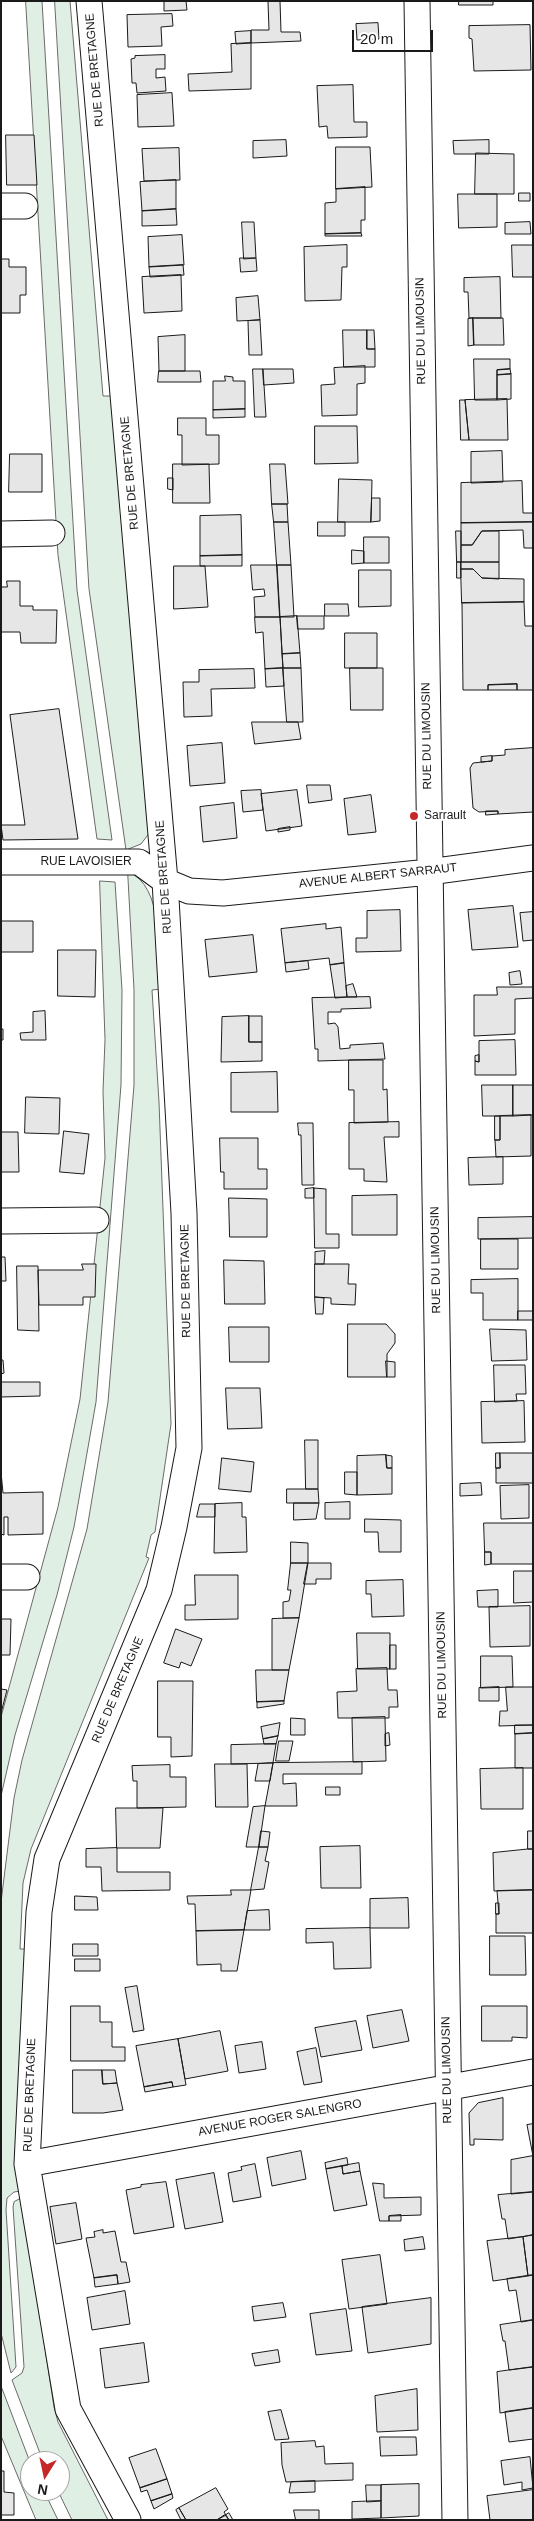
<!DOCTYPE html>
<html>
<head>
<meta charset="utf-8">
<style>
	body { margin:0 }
	#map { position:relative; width:534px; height:2521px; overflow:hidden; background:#fff; font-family:Helvetica,sans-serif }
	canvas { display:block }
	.frame { position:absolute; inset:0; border:2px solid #1a1a1a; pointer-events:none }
	.north { position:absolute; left:20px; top:2451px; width:50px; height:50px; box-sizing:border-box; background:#fff; border:1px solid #a3a3a3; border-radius:50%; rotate:190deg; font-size:14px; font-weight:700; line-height:20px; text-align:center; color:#1a1a1a }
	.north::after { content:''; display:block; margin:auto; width:18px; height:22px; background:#c62828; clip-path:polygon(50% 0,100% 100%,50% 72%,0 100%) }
	.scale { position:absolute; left:352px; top:30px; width:81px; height:22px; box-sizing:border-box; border:2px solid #1a1a1a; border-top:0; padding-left:6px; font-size:15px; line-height:18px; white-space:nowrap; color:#1a1a1a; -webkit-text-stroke:4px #fff; paint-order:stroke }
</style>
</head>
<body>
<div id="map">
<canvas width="534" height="2521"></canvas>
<div class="frame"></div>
<div class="north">N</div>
<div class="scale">20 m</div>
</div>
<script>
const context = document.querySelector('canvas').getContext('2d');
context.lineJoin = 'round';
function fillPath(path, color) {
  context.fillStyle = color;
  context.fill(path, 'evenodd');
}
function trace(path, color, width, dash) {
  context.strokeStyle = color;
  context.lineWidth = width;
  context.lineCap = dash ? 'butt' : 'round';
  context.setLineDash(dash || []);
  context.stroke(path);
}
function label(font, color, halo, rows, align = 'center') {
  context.font = font + ' Helvetica,sans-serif';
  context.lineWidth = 4;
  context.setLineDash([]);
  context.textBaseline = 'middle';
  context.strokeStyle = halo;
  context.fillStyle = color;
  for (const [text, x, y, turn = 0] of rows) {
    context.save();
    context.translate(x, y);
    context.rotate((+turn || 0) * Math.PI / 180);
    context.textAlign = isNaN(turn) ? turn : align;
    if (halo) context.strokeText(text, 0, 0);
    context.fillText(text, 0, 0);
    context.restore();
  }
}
const green = new Path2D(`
	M26 1H42L77 590 112 840 97 839 58 555Z
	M55 1H70L103 396H114L150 832 141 844 126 850 89 589Z
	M128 872C164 884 159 957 161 989L152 990 159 1102 171 1424 155 1532 151 1535 146 1557 149 1558 31 1849 23 1883 20 1949H30L21 2191 14 2192 7 2198 6 2210 16 2367 11 2373 1 2333V1902L14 1798 22 1760 87 1529 108 1402 134 1085V990Z
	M100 881 115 882 122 990 121 1085 96 1402 74 1527 57 1595 15 1735 1 1796V1717L58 1507 80 1399 105 1158 103 1091 105 1040Z
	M22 2198 54 2407 58 2422 108 2520H72L58 2491H60V2461H43L12 2380 22 2373 24 2367 13 2207 14 2202Z
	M1 2386 30 2462V2491H44L58 2520H36L1 2436Z`);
fillPath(green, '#e0efe3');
trace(green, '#6a6a6a', 1);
const building = new Path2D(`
	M186 1 187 10 164 11V2Z
	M280 1 281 32H300L301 41 251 43V30H269L268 2Z
	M459 1H493V5H459Z
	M172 14 173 26 161 27 162 46 128 47 127 15Z
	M378 23 379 39 357 40 356 24Z
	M530 25 531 70 474 71 472 39 469 38V26Z
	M251 31V43L236 44 235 32Z
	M251 43V89L189 91 188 74 232 72 231 44Z
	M165 55V69H156V78L165 77 166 91 137 93 136 83H132L131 59 135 58V56Z
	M353 85 354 122H367V137L328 138 327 126 319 127 317 86Z
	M172 93 174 126 138 127 137 95Z
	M6 135H34L37 185H7Z
	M286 140 287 156 253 158V141Z
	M489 140V154H454L453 141Z
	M336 147H370L372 187 336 189Z
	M179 148 180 180 144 181 142 149Z
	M476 153 514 154V194H475Z
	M176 180V209L142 211 140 182Z
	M365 187V220H361V233L325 234V203L336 202V189Z
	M519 193H530V201H519Z
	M458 194H497V227L459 228Z
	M176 209 177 225 142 226V211Z
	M242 222H254L256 258 244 259Z
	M530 222 531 234H505V223Z
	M361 233 362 236H325V234Z
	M182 235 184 265 149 267 148 237Z
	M347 245V267H342L341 300 305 301 304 247Z
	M512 245H533V277H513Z
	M240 258H256L257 271 241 272Z
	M1 259H9V267H26V295H20V313H1Z
	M183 265 184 275 150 277 149 267Z
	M181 275 182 311 144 313 142 277Z
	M500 277 501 318H469L468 292H464V278Z
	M258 296 260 320 237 321 236 298Z
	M473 318 474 345 468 346V319Z
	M473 318H503L504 345H474Z
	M260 320 262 355H249L248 321Z
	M343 330H367V349H375V367H344Z
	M367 330H374L375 349H367Z
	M185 335V371H159L158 337Z
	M474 359H510V369L497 370V400H475Z
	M365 366V383L357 384V415L322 416 321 385 335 384 334 368Z
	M253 369H263L266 417H255Z
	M263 369H293L294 383 264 385Z
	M510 369 511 374 497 375V370Z
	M159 371H200L201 382H158Z
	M511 374V399L497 400V375Z
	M225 376 233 377V381H245V409L213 410V381H225Z
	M507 399 508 440H469L465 400Z
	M460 400H465L469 440H461Z
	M245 409V417L213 418V410Z
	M178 418H206V435H219V464L182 465V435H178Z
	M315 426H357L358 463 315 464Z
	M502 451 503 482 471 483V452Z
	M10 454H42V492H9Z
	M173 464H209L210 503H173Z
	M270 464H285L288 504H272Z
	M168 478H173V490L168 489Z
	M339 479 372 480 371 522H338Z
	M522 481 523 513H533V522L461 523V483Z
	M372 498H380V521L371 522Z
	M272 504H287L288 522H274Z
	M241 515 242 555 200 556V516Z
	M274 522H288L291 565H277Z
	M318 522H345V536H318Z
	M533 522V548H524L523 530 482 531 472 545H461V523Z
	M456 531H461V562H457Z
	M482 531H499V562H461V545H472Z
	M364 537H389V563H364Z
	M352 550 364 551V563L352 564Z
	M242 555V566H200V556Z
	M457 562H461V578H457Z
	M461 562H499V579L482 578 473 569H461Z
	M251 565H277L280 617H255L254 597 265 596 264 589 253 590Z
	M277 565H291L294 617H280Z
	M174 566H205L208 607 174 609Z
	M461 569H473L482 578 524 579V602L462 603Z
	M359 570H391V606L359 607Z
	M7 581H20V606H33V610H57L56 643H21L20 632H1V587H7Z
	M524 602 525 626H533V690H517V684L488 685V690H463L462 603Z
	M325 604H348L349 616H325Z
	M297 616H324V629H298Z
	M297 616 300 653 282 654 280 617Z
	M255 617H280L283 668 265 669 263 632 256 633Z
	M345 633H377V668H345Z
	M300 653 301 668H283L282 654Z
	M283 668 284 686 266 687 265 669Z
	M283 668H301L303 722H287Z
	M350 668H383V710H351Z
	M254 669 255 688 211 689 212 716 184 717 183 682H199V670Z
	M517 684V690H488V685Z
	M59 709 78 839 3 840 1 825H25L10 715Z
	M252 722H298L301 739 255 744Z
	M222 743 225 783 190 786 187 746Z
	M533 748V812L498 814V811L479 812 473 808 470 768 473 763 492 761V756L505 755V750Z
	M492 756V761L481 762V757Z
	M307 785H330L332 800 309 803Z
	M261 790 263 810 243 812 241 791Z
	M297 790 302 826 266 831 261 794Z
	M371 795 376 832 348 835 344 799Z
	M234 803 237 838 203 842 200 807Z
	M486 811H498V814L486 815Z
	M290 827V830L278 832V829Z
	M513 906 518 947 472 950 468 910Z
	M400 910 401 951 356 952V938H367V911Z
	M533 912V940L523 941 520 913Z
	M1 921H33V952H1Z
	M326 924V929L341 927 344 963 330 965 329 958 285 963 281 929Z
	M253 935 257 972 209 977 205 940Z
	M58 950H96L95 997 58 996Z
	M308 961 309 969 286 972 285 963Z
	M344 963 347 997 335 998 330 965Z
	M520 971 522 984 510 985 509 973Z
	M353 984 357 997H347L346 986Z
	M497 987H533V998L515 999V1034L474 1036V995H497Z
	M370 997 371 1008 341 1009V1012H328V1024L335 1023 338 1027 340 1049 350 1048V1045L383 1043 385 1059 318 1061V1049H315L312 998Z
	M45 1011 46 1040H21L20 1033 33 1032V1012Z
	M249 1016H262V1042H249Z
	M249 1016V1042H262V1061L221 1062 222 1017Z
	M1 1029H3V1040H1Z
	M515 1040 516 1075H475V1061L479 1062V1041Z
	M479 1055V1062L475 1061V1056Z
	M349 1060H383V1090L387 1089 388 1122 354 1123V1090H349Z
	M277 1072 278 1112H231V1073Z
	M482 1085H513V1116H483Z
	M513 1085H533V1115L513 1116Z
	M26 1097 60 1098 59 1134 25 1133Z
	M531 1115V1156L496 1157 495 1140H500V1116Z
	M495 1116H500V1140H495Z
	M399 1122V1137H384L387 1182 364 1181V1169H349V1123Z
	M298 1123H313L314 1185H302L301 1135H299Z
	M64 1131 89 1134 84 1174 60 1172Z
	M1 1132H18L19 1172H1Z
	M220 1138H258V1169H267V1189H224V1172H221Z
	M503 1157V1184L469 1185 468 1158Z
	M314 1188V1198H305V1189Z
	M314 1188 326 1189V1234H339V1248H315Z
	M397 1195V1235H352V1196Z
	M229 1198 267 1199V1237H230Z
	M533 1217V1238L478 1239V1218Z
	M481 1239H518V1269H481Z
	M325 1251 324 1264H315V1252Z
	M1 1257H5L6 1281H1Z
	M224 1260 264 1261 265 1304H225Z
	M82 1264H96L95 1297H83V1305H39L38 1270H83Z
	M315 1264H349L348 1284H356L355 1305 331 1304V1298L315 1297Z
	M17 1266H38L39 1331 18 1330Z
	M518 1279V1320H483V1293H471V1280Z
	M315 1297 324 1298 323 1314H316Z
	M518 1311H533V1320H518Z
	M348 1324H386L395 1334V1343L387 1354V1377H348Z
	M229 1327H269V1362H230Z
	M490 1329 526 1330 527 1360 492 1361Z
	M1 1360H3L4 1373 1 1374Z
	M386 1361 395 1362V1377H387Z
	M494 1365H525L526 1394H516L517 1401 495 1402Z
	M1 1382H40V1396L1 1397Z
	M226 1388H260L262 1428 228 1429Z
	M524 1401 525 1442 482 1443 481 1402Z
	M305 1440H318V1489H306Z
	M496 1453H500V1468H496Z
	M500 1453H533V1483H496V1468H500Z
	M386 1455 392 1456V1468H387Z
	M386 1455 387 1468H392V1494L357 1495V1456Z
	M222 1458 254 1462 251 1492 219 1489Z
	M1 1472 3 1493 43 1492V1534L8 1535V1517H4V1535L1 1534Z
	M345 1472H357V1495L345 1494Z
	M481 1483 482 1495 460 1496V1484Z
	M529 1485V1518L501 1519 500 1486Z
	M287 1489H318L319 1503H287Z
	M350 1502V1519H325V1503Z
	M242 1503V1517H246L247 1552 214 1553 215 1504Z
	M294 1503H319L316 1519 294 1520Z
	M200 1504H215V1517H197Z
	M365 1519 401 1520V1552H379L378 1532H365Z
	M484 1523H533V1564H491V1552H485Z
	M291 1542 308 1543V1563H291Z
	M485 1552H491V1564L485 1565Z
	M291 1563H308L299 1618H283V1602L289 1601 291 1590H288Z
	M308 1563H331V1579H316V1584H304Z
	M514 1571H533V1602L514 1603Z
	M195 1575H238V1619L185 1620V1605H195Z
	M403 1580 404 1616 372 1617 371 1594H366V1581Z
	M498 1590V1607H478L477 1591Z
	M530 1606V1646L490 1647 489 1607Z
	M299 1618 289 1670H272V1619Z
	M1 1619H11L10 1655H1Z
	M176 1629 202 1639 191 1666 181 1662 179 1668 164 1663Z
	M357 1633H390V1669H358Z
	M390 1645H396V1669H390Z
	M481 1656H512L513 1687 481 1688Z
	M387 1668 388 1690H397L398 1707H389V1718H338L337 1692 357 1691 356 1669Z
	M256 1670H289L284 1701 257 1702Z
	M158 1681H193L192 1756 171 1757V1737H158Z
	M499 1687V1701H479V1688Z
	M506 1687H533V1725L499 1726 500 1711H507Z
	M1 1689 7 1690 1 1713Z
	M284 1701V1704L257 1708V1702Z
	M385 1717 386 1761 353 1762 352 1718Z
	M291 1718 305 1719V1735H291Z
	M280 1723 278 1736 263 1739 261 1727Z
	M515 1725H533V1733L515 1734Z
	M389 1733 390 1745 385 1746V1734Z
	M533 1733V1768H515V1734Z
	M278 1736 276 1744H264L263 1739Z
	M279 1741H293L289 1761H276Z
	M276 1744 273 1763 231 1764V1745Z
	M362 1762V1774H283V1784L296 1783 297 1806H265L273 1763Z
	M273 1763 270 1781H255L258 1764Z
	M215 1764H247L248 1807H216Z
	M170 1765V1777H186V1807L137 1808V1781H133L132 1766Z
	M523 1768V1809H481L480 1769Z
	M326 1787H340V1795H326Z
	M265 1806 259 1847H246L253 1807Z
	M116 1808H163L160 1848H117Z
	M261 1831 270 1832 268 1847H259Z
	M528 1831H533V1849H528Z
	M360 1846 361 1888H321L320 1847Z
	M259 1847H268L265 1861 269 1862 264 1889 251 1890Z
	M117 1848V1872H170V1890L102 1891 101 1867H86V1849Z
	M528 1849H533V1890L494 1891 493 1853Z
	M231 1890H251L244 1930 196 1931 195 1904H188L187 1896 231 1895Z
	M533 1890V1933H496V1914H499L497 1891Z
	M75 1896 97 1897 98 1910H75Z
	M408 1898 409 1928H370V1899Z
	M496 1903H499V1914H496Z
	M269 1910 270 1930H244L247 1911Z
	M370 1928 371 1968 334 1969 333 1942 306 1943V1929Z
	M244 1930 237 1971H221V1964L197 1965 196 1931Z
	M490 1936H525L526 1975H490Z
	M73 1944H98V1956H73Z
	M75 1959H100V1971H75Z
	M137 1986 144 2030 133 2032 125 1988Z
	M71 2006H100V2022H112V2047H125V2061H71Z
	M482 2006H527V2038L512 2037V2041H482Z
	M402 2010 409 2041 373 2048 367 2016Z
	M356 2021 362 2050 321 2057 315 2028Z
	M220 2031 228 2071 185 2079 178 2039Z
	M178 2039 186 2085 173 2087 172 2082 144 2087 136 2046Z
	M262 2042 266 2069 239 2073 235 2046Z
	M316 2048 322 2082 304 2085 297 2052Z
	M73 2070H102L103 2084 117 2083 123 2110 103 2113H73Z
	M102 2070H115L117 2083 103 2084Z
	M172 2082 173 2087 145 2092 144 2087Z
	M503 2098V2140L474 2139V2145H470L469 2113 478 2103Z
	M533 2124V2156L527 2125Z
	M301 2151 306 2179 272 2186 267 2158Z
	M533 2156V2192L511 2194V2160Z
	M347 2158 348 2165 326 2169 325 2163Z
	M359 2163 360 2171 343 2174 342 2166Z
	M255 2164 261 2197 233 2202 228 2173 242 2170 241 2167Z
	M342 2166 343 2174 360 2171 367 2205 334 2211 326 2169Z
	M214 2173 223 2222 185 2229 176 2180Z
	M166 2182 174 2227 134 2234 126 2190 141 2187V2185Z
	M373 2183 384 2184V2198L421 2197V2215L389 2216V2221H380Z
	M533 2192V2235L508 2239 505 2219H502L498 2195Z
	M76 2203 82 2239 56 2244 50 2207Z
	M401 2215V2221H389V2216Z
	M103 2230V2233L115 2231 121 2262H126L130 2282 118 2284 117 2275 94 2278 86 2238 95 2237 94 2232Z
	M533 2235V2275L528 2276 523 2237Z
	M423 2237 425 2249 405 2251 404 2240Z
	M523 2237 528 2276 493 2281 487 2241Z
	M380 2255 387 2304 349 2309 342 2260Z
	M117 2275 118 2284 95 2287 94 2278Z
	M533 2275V2320L521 2322 516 2290 509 2291 507 2279Z
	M125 2291 130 2324 92 2330 87 2298Z
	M431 2298V2344L368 2353 362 2307Z
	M283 2303 286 2317 254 2321 252 2307Z
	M346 2309 352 2351 316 2355 310 2314Z
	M533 2320V2367L509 2370 505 2341H503L500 2325Z
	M144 2343 149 2382 105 2388 100 2349Z
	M278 2350 280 2362 255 2366 252 2354Z
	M533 2367V2408L500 2413 497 2372Z
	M417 2389 418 2430 377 2432 375 2396Z
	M533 2408V2439L509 2442 505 2412Z
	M281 2410 289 2439 275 2440 268 2412Z
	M380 2437H416L417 2455 381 2456Z
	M315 2441 316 2447 324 2446 325 2464 353 2463V2480L286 2482 282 2465 281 2443Z
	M156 2449 167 2479 140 2488 129 2458Z
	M530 2457 533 2488 522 2490V2482L504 2485 501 2461Z
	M1 2471H4V2492L14 2493V2515H1Z
	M167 2479 172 2494 151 2501 147 2490 141 2492 140 2488Z
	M315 2481V2492L289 2493 291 2482Z
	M419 2484V2516L381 2518V2485Z
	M366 2485H381V2501L367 2502Z
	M216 2488 228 2509 224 2512 226 2515 217 2520H186L179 2508Z
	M533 2490V2520H490L487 2496Z
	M172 2494 173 2498 154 2509 151 2501Z
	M381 2501V2518L352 2519V2502Z
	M179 2508 186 2520H181L176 2510Z
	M294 2510H319V2520H296Z
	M229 2513 233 2520H229L226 2515Z
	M225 2515 229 2520H217Z`);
fillPath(building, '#e6e6e6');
trace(building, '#1a1a1a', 1);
const street = new Path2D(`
	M89 1 165 881 184 1213 189 1448 174 1527 159 1590 47 1859 39 1912 27 2164 68 2409 128 2520
	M417 1 455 2520
	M1 206H25
	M1 534 52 533
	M1 862H139L165 881 189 891 223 893 429 872 533 858
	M1 1221 96 1220
	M1 1577H27
	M27 2164 533 2072`);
trace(street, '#1a1a1a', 27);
trace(street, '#fff', 25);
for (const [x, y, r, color] of [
	[414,816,5,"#c62828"]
]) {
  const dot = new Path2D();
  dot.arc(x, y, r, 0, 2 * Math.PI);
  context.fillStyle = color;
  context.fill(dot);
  trace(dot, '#fff', 2);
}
label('12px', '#1a1a1a', '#fff', [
	["RUE DE BRETAGNE",95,70,-95],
	["RUE DU LIMOUSIN",421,331,-91],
	["RUE DE BRETAGNE",130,473,-95],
	["RUE DU LIMOUSIN",427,736,-91],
	["RUE LAVOISIER",86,862],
	["AVENUE ALBERT SARRAUT",378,876,-6],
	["RUE DE BRETAGNE",164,877,-94],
	["RUE DU LIMOUSIN",436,1260,-91],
	["RUE DE BRETAGNE",186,1281,-91],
	["RUE DU LIMOUSIN",442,1665,-91],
	["RUE DE BRETAGNE",118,1690,-67],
	["RUE DU LIMOUSIN",447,2070,-91],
	["RUE DE BRETAGNE",30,2095,-88],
	["AVENUE ROGER SALENGRO",280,2118,-10]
]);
label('12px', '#1a1a1a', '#fff', [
	["Sarrault",424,816]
], 'left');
</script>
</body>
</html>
